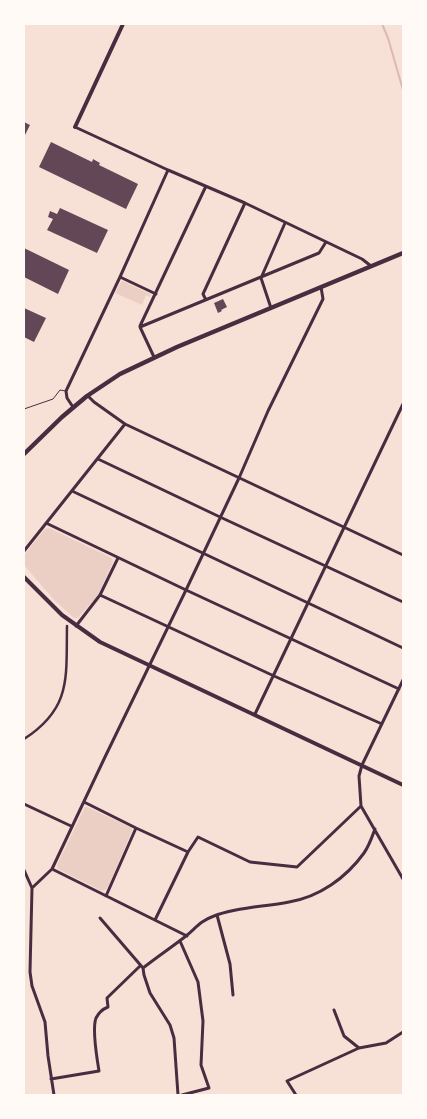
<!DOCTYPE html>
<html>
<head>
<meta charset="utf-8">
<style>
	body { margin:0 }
	#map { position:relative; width:427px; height:1119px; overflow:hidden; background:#f7e1d7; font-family:"Exo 2",sans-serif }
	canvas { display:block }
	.frame { position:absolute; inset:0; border:25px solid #fffaf5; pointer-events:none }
</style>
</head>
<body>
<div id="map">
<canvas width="427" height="1119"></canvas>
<div class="frame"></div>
</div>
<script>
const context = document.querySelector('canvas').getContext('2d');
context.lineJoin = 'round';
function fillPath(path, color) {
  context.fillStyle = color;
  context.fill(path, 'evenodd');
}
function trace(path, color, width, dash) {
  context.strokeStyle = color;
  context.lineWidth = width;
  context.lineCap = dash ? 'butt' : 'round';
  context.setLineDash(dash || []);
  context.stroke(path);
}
fillPath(new Path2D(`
	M123 281 150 294V297L146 295 142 305 115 293 121 282Z
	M49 528 112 558 113 562 98 595 78 618H74L54 600 24 565V555L45 529Z
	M85 807H87L132 828V831L107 889 102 891 58 869 57 865Z`), '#ebcfc5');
trace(new Path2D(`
	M382 24 388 38 403 90`), '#dcb8b0', 2);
fillPath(new Path2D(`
	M24 122 30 125 24 137Z
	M51 142 92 162 93 159 100 163 99 165 138 184 126 209 39 167Z
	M60 208 108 230 97 253 47 230 53 219 48 217 50 211 57 214Z
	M24 248 69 270 58 294 24 277Z
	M223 299 227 307 221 310 222 311 218 313 214 303Z
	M24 308 46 318 34 342 24 337Z`), '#644757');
trace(new Path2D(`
	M24 409 53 399 60 390 66 391`), '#4a2c40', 1);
trace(new Path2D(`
	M24 739C72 708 66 677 67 626`), '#4a2c40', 2.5);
trace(new Path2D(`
	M75 127 168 170 245 203 362 259 371 266
	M120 277 156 294
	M206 300 203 294 245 203
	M271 308 261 278 285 223
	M140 326 206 186
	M140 327 319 253 326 242
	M140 327 154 357
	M88 396 94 402 125 424 403 555
	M73 407 67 398 66 391 120 277 168 170
	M98 459 220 517 403 602
	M72 491 403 648
	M46 523 186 590 399 689
	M24 551 125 424
	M100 595 274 676 382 724
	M76 626 100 595 118 558
	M403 680 362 765 359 776 361 806 403 879
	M255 714 403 404
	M84 802 136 828 188 852
	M24 804 71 826
	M52 869 187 936
	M24 870 32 888 30 972 32 986 45 1022 48 1056 54 1095
	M32 888 52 869 105 757 186 590 239 478 268 411 323 299 321 287
	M106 896 136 828
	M217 915 230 964 233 995
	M100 918 143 968 144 975 150 993 170 1025 174 1038 178 1095
	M155 920 188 852 198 837 250 862 297 867 361 806
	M180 941 198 982 203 1021 201 1065 209 1088 182 1095
	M143 968C157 957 172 947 186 936 196 928 200 921 214 916 237 907 264 907 289 902 319 897 346 878 364 853 369 846 372 837 375 829
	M334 1010 344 1036 359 1048
	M51 1079 99 1071C97 1059 92 1028 96 1018 99 1012 103 1009 108 1007L107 998 140 966
	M296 1095 287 1081 359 1048 386 1043 403 1032`), '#4a2c40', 3);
trace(new Path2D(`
	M75 127 123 24
	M24 577 62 615 100 642 403 785`), '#4a2c40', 4);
trace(new Path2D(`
	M24 454 62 417 87 396 120 374 177 347 403 253`), '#4a2c40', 4.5);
</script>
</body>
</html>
